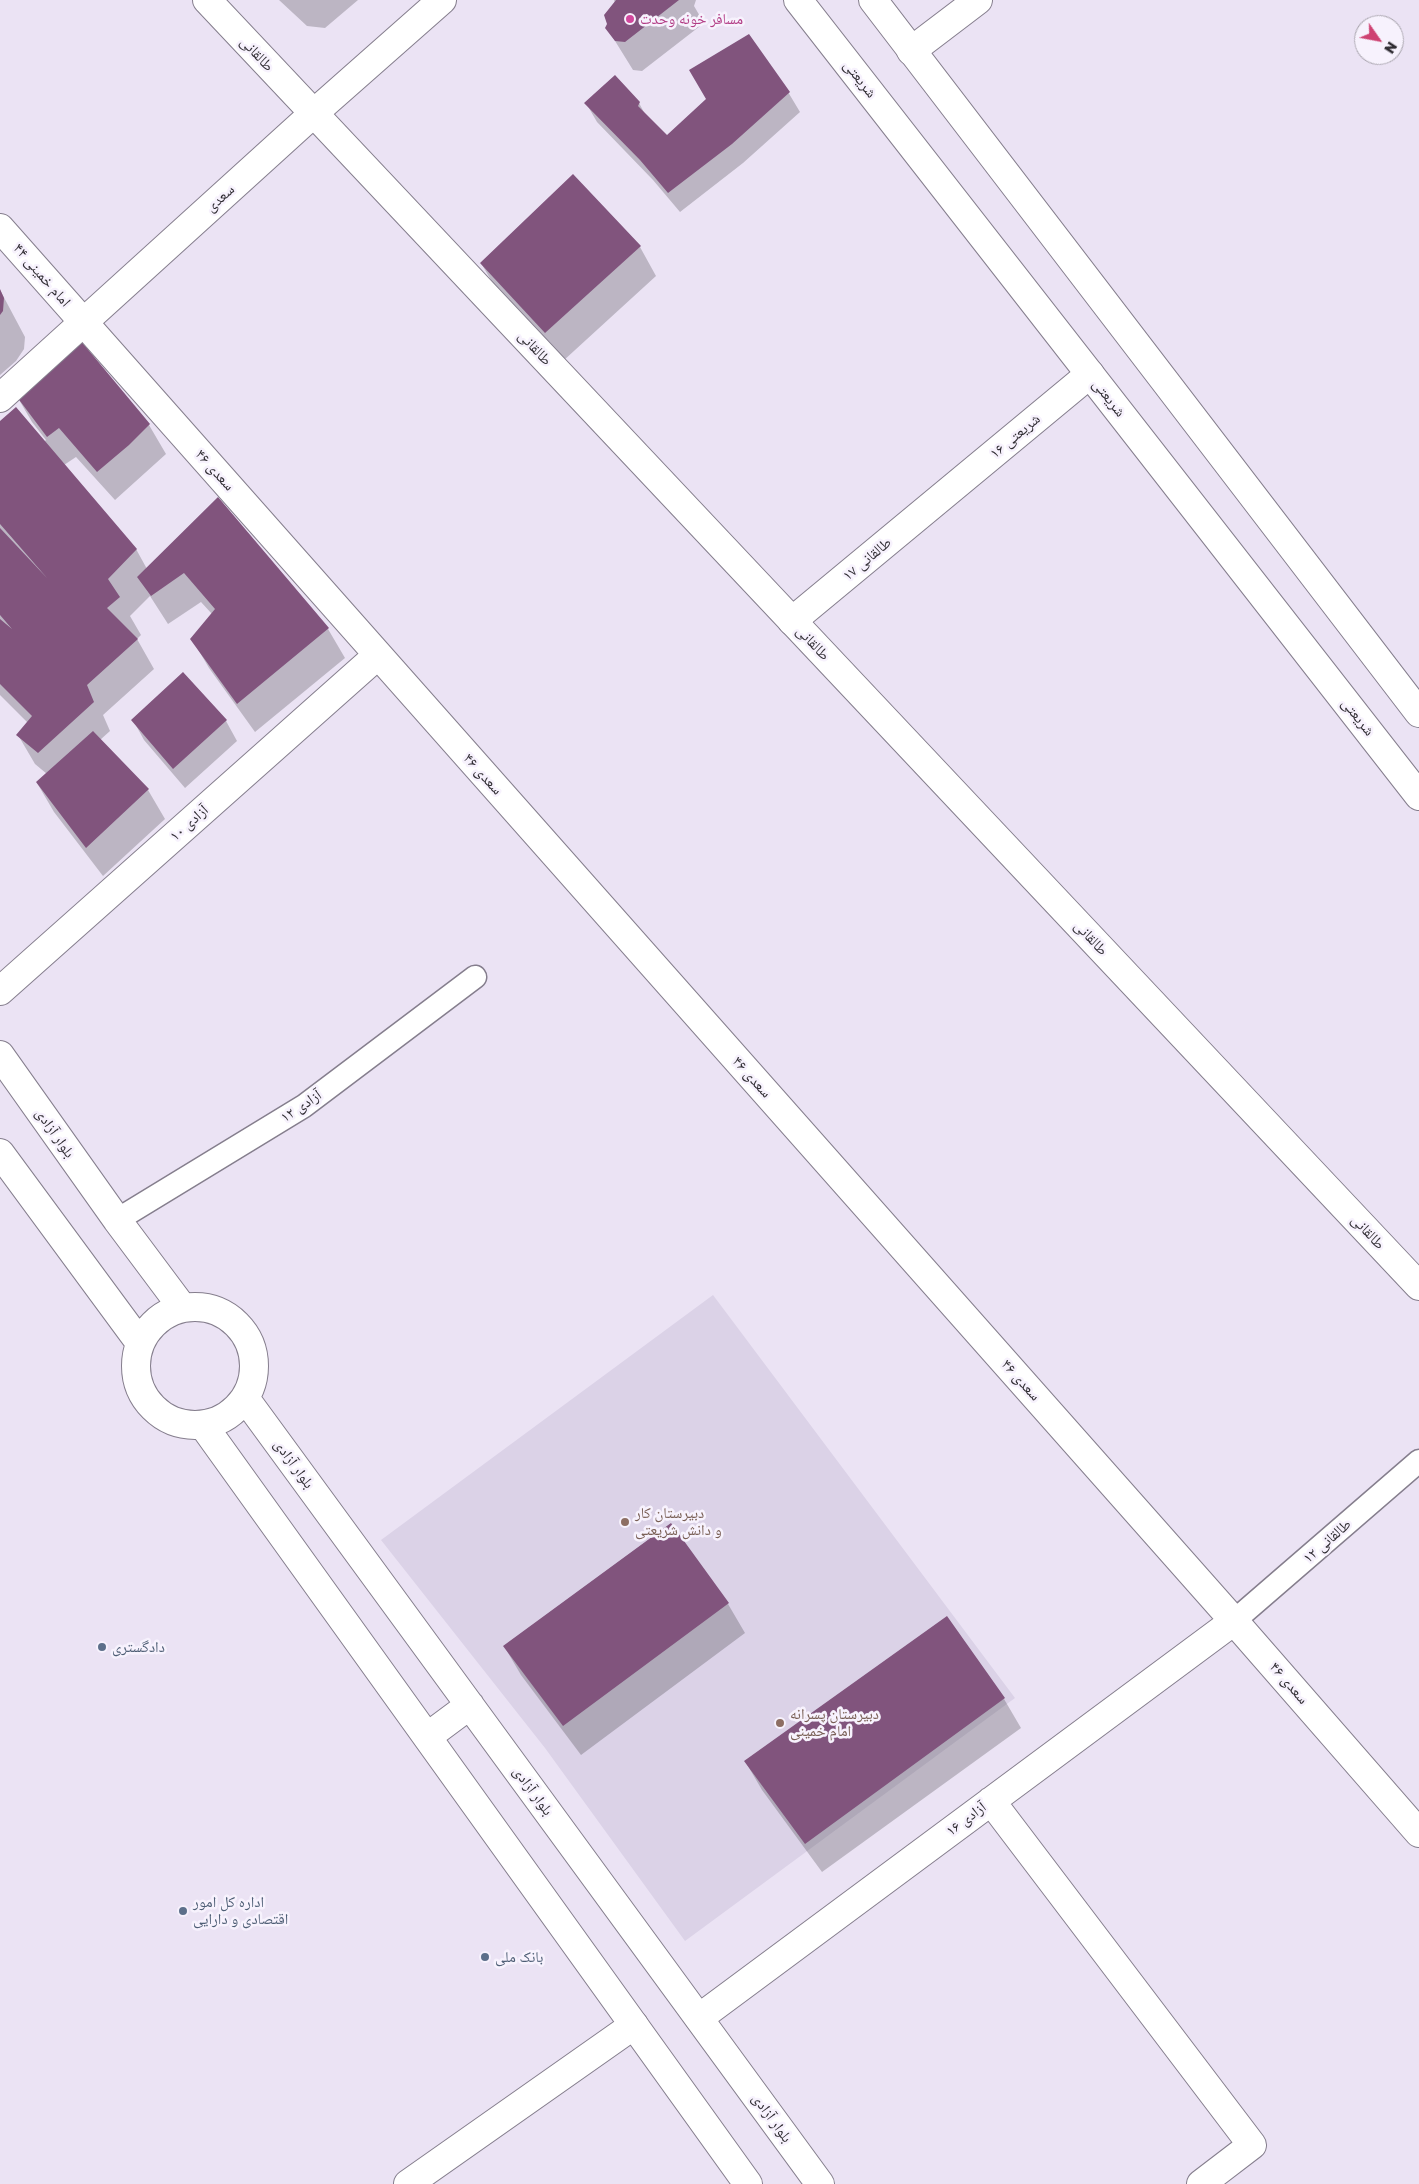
<!DOCTYPE html>
<html>
<head>
<meta charset="utf-8">
<style>
	body { margin:0 }
	#map { position:relative; width:1419px; height:2184px; overflow:hidden; background:#ebe3f4; font-family:"Golos Text",sans-serif }
	canvas { display:block }
	.north { position:absolute; left:1354px; top:15px; width:50px; height:50px; box-sizing:border-box; background:#f7f2fd; border:1px solid #a7a3ac; border-radius:50%; rotate:123deg; font-size:14px; font-weight:700; line-height:20px; text-align:center; color:#302d33 }
	.north::after { content:''; display:block; margin:auto; width:18px; height:22px; background:#ce4272; clip-path:polygon(50% 0,100% 100%,50% 72%,0 100%) }
</style>
</head>
<body>
<div id="map">
<canvas width="1419" height="2184"></canvas>
<div class="north">N</div>
</div>
<script>
const context = document.querySelector('canvas').getContext('2d');
context.lineJoin = 'round';
function fillPath(path, color) {
  context.fillStyle = color;
  context.fill(path, 'evenodd');
}
function trace(path, color, width, dash) {
  context.strokeStyle = color;
  context.lineWidth = width;
  context.lineCap = dash ? 'butt' : 'round';
  context.setLineDash(dash || []);
  context.stroke(path);
}
function label(font, color, halo, rows, align = 'center') {
  context.font = font + ' "Golos Text","Noto Naskh Arabic",sans-serif';
  context.lineWidth = 5;
  context.setLineDash([]);
  context.textBaseline = 'middle';
  context.strokeStyle = halo;
  context.fillStyle = color;
  for (const [text, x, y, turn = 0] of rows) {
    context.save();
    context.translate(x, y);
    context.rotate((+turn || 0) * Math.PI / 180);
    context.textAlign = isNaN(turn) ? turn : align;
    if (halo) context.strokeText(text, 0, 0);
    context.fillText(text, 0, 0);
    context.restore();
  }
}
fillPath(new Path2D(`
	M713 1295 1015 1698 685 1941 545 1748 381 1540Z`), '#dbd2e7');
fillPath(new Path2D(`
	M279 0H358L325 28 307 26Z
	M614 0H696L694 6 704 23 642 71 633 70 607 28 615 3Z
	M788 92 800 112 743 163 680 212 653 180 597 122 586 103H639L646 116 667 136Z
	M640 247 656 276 563 361 498 292 481 263Z
	M0 290 25 337 24 349 16 361 0 375Z
	M15 393 149 425 166 454 115 500 76 457 64 465 136 549 147 569 218 499 328 629 345 658 255 732 209 668 192 639 212 614 201 602 168 624 150 596 130 616 141 635 137 639 154 669 103 715 110 731 100 740 148 790 165 819 103 876 54 812 37 783 47 774 35 764 18 735 28 723 0 695V423L44 442 46 440 32 422Z
	M133 720 226 721 237 741 185 788 144 740Z
	M670 1524 728 1604 745 1633 581 1755 521 1675 504 1646Z
	M1004 1699 1021 1728 822 1872 762 1790 745 1761Z`), '#0003');
fillPath(new Path2D(`
	M616 0H679L625 42 615 41 605 28 607 24 604 15Z
	M749 34 790 92 732 144 668 193 640 160 584 103 615 75 640 102 638 106 667 135 706 99 689 70Z
	M573 174 641 246 545 333 480 263Z
	M0 289 4 298 3 311 0 315Z
	M76 335 150 424 129 445 97 472 59 428 47 437 14 393Z
	M16 407 137 549 108 579 120 597 107 608 138 639 87 685 94 702 38 753 16 735 32 716 0 684V619L12 629 0 615V528L47 578 0 524V421Z
	M218 497 329 628 237 704 190 639 215 609 184 573 151 596 137 577Z
	M183 672 227 720 173 769 131 720Z
	M93 731 149 789 86 848 36 782Z
	M671 1523 729 1603 563 1726 503 1646Z
	M947 1616 1005 1698 805 1844 744 1761Z`), '#81547d');
const service = new Path2D(`
	M117 1220 304 1106 475 977
	M1234 1621 1419 1461`);
const minor = new Path2D(`
	M911 51 978 0
	M0 228 1234 1621 1419 1833
	M792 621 1090 374
	M0 991 378 655
	M991 1801 1252 2145 1201 2184
	M699 2018 1234 1621
	M408 2184 634 2025`);
const tertiary = new Path2D(`
	M207 0 1419 1286`);
const secondary = new Path2D(`
	M798 0 1419 796
	M873 0 1419 713
	M0 398 314 113 442 0
	M0 1055 117 1220 182 1307
	M0 1153 140 1343
	M136 1366a59 59 0 1 1 118 0a59 59 0 1 1-118 0Z
	M245 1398 820 2184
	M203 1425 748 2184
	M427 1737 470 1705`);
trace(service, '#857e8d', 25);
trace(minor, '#857e8d', 30);
trace(tertiary, '#857e8d', 30);
trace(secondary, '#857e8d', 30);
trace(service, '#fff', 22);
trace(minor, '#fff', 28);
trace(tertiary, '#fff', 28);
trace(secondary, '#fff', 28);
for (const [x, y, r, color] of [
	[630,19,5,"#d1479c"],
	[625,1522,5,"#8d6e63"],
	[102,1647,5,"#5c6f8a"],
	[780,1723,5,"#8d6e63"],
	[183,1911,5,"#5c6f8a"],
	[485,1957,5,"#5c6f8a"]
]) {
  const dot = new Path2D();
  dot.arc(x, y, r, 0, 2 * Math.PI);
  context.fillStyle = color;
  context.fill(dot);
  trace(dot, '#f7f2fd', 2);
}
label('15px', '#b23c85', '#f7f2fd', [
	["مسافر خونه وحدت",640,19]
], 'left');
label('15px', '#302d33', '#f7f2fd', [
	["طالقانی",257,54,47],
	["شریعتی",860,79,52],
	["سعدی",220,198,-42],
	["امام خمینی ۴۴",42,275,49],
	["طالقانی",535,348,47],
	["شریعتی",1109,398,52],
	["شریعتی ۱۶",1015,436,-40],
	["سعدی ۴۶",215,470,48],
	["طالقانی ۱۷",867,559,-40],
	["طالقانی",813,643,47],
	["شریعتی",1358,717,52],
	["سعدی ۴۶",483,774,48],
	["آزادی ۱۰",189,823,-42],
	["طالقانی",1091,938,47],
	["سعدی ۴۶",752,1077,48],
	["آزادی ۱۲",301,1106,-34],
	["بلوار آزادی",55,1133,55],
	["طالقانی",1368,1232,47],
	["سعدی ۴۶",1021,1380,48],
	["بلوار آزادی",294,1464,54],
	["طالقانی ۱۲",1327,1541,-41],
	["سعدی ۴۶",1289,1683,49],
	["بلوار آزادی",533,1791,54],
	["آزادی ۱۶",966,1819,-37],
	["بلوار آزادی",772,2118,54]
]);
label('15px', '#785e54', '#f7f2fd', [
	["دبیرستان کار",635,1513],
	["و دانش شریعتی",635,1530],
	["دبیرستان پسرانه",790,1714],
	["امام خمینی",790,1731]
], 'left');
label('15px', '#4e5e75', '#f7f2fd', [
	["دادگستری",112,1647],
	["اداره کل امور",193,1902],
	["اقتصادی و دارایی",193,1919],
	["بانک ملی",495,1957]
], 'left');
</script>
</body>
</html>
